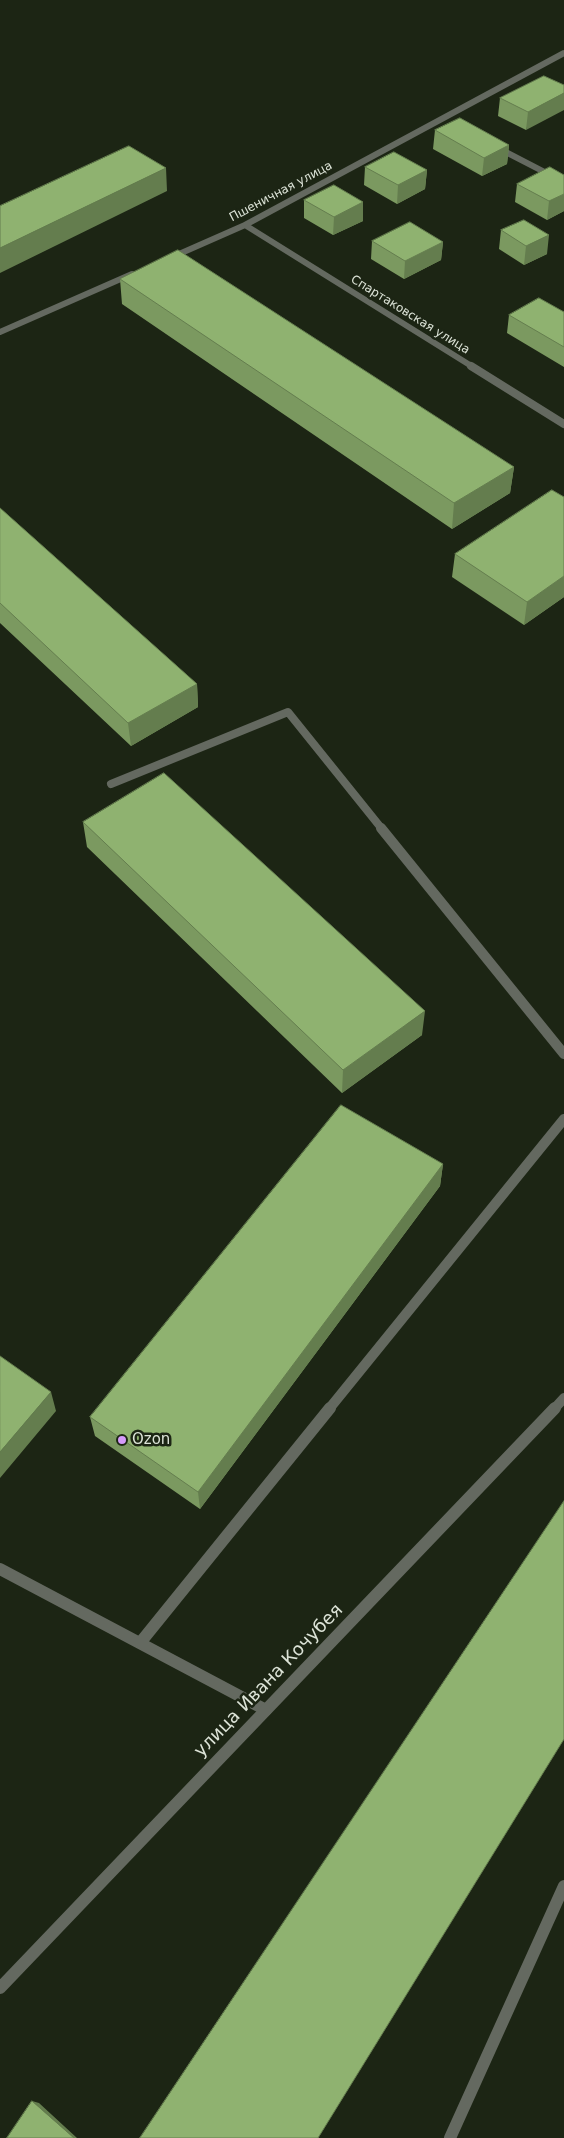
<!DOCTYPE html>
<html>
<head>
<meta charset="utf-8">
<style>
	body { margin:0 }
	canvas { display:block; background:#1c2514 }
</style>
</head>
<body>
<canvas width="564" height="2138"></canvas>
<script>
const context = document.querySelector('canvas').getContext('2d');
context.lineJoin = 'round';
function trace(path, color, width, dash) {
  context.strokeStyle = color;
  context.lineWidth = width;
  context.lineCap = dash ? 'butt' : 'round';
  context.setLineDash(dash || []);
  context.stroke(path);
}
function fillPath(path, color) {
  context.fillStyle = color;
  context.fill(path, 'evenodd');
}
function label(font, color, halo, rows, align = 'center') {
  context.font = font + ' "DejaVu Sans",sans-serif';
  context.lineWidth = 5;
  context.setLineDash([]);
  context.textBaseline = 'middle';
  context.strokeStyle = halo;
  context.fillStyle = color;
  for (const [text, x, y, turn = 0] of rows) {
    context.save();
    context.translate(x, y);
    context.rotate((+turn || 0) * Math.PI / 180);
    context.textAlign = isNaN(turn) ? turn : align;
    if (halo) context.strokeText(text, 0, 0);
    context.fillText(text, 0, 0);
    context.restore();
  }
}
trace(new Path2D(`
	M496 147 564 182`), '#646960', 6);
trace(new Path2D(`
	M111 784 288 712 382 829`), '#646960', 8);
trace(new Path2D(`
	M381 828 564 1054
	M329 1409 564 1119`), '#646960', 10);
trace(new Path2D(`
	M0 1569 266 1710
	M140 1643 330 1408
	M450 2138 564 1886`), '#646960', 12);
trace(new Path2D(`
	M245 225 473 367
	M170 258 245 225 564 53
	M0 332 132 274`), '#646960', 6);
trace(new Path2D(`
	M471 366 564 424`), '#646960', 8);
trace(new Path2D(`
	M554 1409 564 1398`), '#646960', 10);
trace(new Path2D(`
	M0 1988 555 1408`), '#646960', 12);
fillPath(new Path2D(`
	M544 76 526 130 498 116 500 98Z
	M435 130 509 145 507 164 482 176 433 149Z
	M365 167 427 170 425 189 397 204 364 185Z
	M564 175V211L547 220 515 202 517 184Z
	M304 200 363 202V221L333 235 304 218Z
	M501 230 547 254 524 265 499 249Z
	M372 241 443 242 441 260 404 279 371 259Z
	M120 279 514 467 510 493 452 529 122 304Z
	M564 312V367L507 333 509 315Z
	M564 497V597L524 625 452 577 455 554Z
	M0 508 197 684 198 707 131 746 0 623Z
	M83 822 422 1035 342 1093 87 847Z
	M443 1164 440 1186 200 1509 95 1436 90 1417Z`), '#7b9960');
fillPath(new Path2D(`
	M564 93V110L526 130 528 112Z
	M509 145 507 164 482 176 484 158Z
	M166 168 167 191 0 273V248Z
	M427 170 425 189 397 204 398 185Z
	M564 194V211L547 220 549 201Z
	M363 202V221L333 235 334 217Z
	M549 235 547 254 524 265 526 246Z
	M443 242 441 260 404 279 405 261Z
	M514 467 510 493 452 529 454 503Z
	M564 576V597L524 625 527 602Z
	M197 684 198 707 131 746 128 723Z
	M425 1011 422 1035 342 1093 343 1070Z
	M443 1164 440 1186 200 1509 198 1492Z
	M51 1392 56 1411 0 1478V1452Z
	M32 2101 39 2103 77 2138H74Z`), '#647d4e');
const building = new Path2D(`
	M544 76 564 85V93L528 112 500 98Z
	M460 118 509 145 484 158 435 130Z
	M129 146 166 168 0 248V206Z
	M394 152 427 170 398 185 365 167Z
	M550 167 564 175V194L549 201 517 184Z
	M334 185 363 202 334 217 304 200Z
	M524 220 549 235 526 246 501 230Z
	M410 222 443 242 405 261 372 241Z
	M178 250 514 467 454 503 120 279Z
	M539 298 564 312V347L509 315Z
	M552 490 564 497V576L527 602 455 554Z
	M0 508 197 684 128 723 0 603Z
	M164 773 425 1011 343 1070 83 822Z
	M341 1105 443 1164 198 1492 90 1417Z
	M0 1356 51 1392 0 1452Z
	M564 1501V1739L318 2138H140Z
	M32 2101 74 2138H7Z`);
fillPath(building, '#8fb270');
trace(building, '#647d4e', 1);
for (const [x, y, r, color] of [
	[122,1440,5,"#d59bfa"]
]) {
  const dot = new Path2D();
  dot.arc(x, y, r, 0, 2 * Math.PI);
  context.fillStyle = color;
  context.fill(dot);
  trace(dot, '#1c2514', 2);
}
label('12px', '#dce3d7', '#1c2514', [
	["Пшеничная улица",281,192,-28],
	["Спартаковская улица",410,315,32]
]);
label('15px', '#dce3d7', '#1c2514', [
	["Ozon",132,1440]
], 'left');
label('18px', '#dce3d7', '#1c2514', [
	["улица Ивана Кочубея",269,1681,-46]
]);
</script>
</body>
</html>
